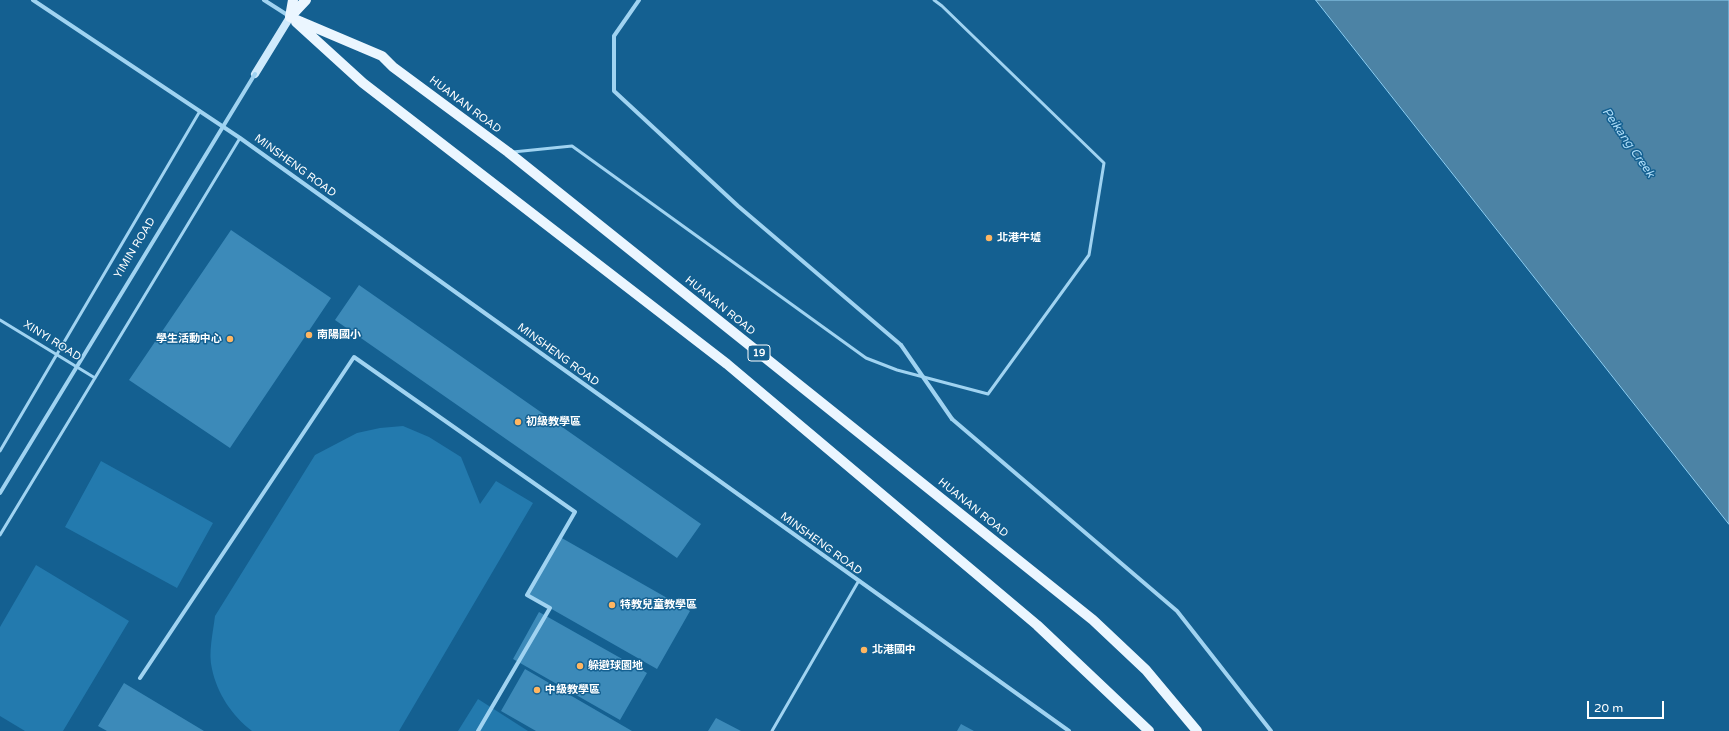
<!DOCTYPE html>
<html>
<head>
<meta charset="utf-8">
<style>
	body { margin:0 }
	#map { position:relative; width:1729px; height:731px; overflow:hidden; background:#146091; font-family:"Varela Round",sans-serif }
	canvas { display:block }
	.scale { position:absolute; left:1587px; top:701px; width:77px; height:18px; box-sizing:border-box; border:2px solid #fff; border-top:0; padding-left:5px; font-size:12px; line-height:14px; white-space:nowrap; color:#fff; -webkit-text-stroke:3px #146091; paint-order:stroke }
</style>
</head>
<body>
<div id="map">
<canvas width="1729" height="731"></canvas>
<div class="scale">20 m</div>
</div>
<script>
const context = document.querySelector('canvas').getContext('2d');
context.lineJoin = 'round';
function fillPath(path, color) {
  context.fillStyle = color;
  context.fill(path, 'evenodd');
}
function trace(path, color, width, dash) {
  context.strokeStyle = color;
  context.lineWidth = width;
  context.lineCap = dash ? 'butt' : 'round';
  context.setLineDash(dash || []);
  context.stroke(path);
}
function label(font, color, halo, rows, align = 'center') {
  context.font = font + ' "Varela Round","Noto Sans TC",sans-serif';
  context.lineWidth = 3;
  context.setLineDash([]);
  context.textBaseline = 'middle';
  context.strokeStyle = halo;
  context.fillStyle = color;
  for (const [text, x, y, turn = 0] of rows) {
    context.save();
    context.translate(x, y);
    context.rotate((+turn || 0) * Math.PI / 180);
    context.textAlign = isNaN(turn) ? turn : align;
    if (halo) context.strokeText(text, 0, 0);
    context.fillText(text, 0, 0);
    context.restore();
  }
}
fillPath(new Path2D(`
	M403 426 429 437 461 457 480 504 496 481 533 503 399 731H252C232 716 217 693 212 669 208 653 213 633 215 616L315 455 357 433 380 428Z
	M101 461 213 523 177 588 65 527Z
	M36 565 129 621 63 731H25L0 716V627Z
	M478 699 528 731H458Z`), '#237aae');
const water = new Path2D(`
	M1316 0H1729V524Z`);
fillPath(water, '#4c83a5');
trace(water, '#92d1f4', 1);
fillPath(new Path2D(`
	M231 230 331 298 230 448 129 380Z
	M359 285 701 524 677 558 335 320Z
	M560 537 690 611 657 669 527 595Z
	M539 612 647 673 620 720 513 659Z
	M525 669 632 731H536L501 711Z
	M124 683 204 731H107L98 726Z
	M716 718 741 731H708Z
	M961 724 974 731H957Z`), '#3c8ab9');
trace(new Path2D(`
	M513 152 572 146 866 358 897 370 988 394 1089 255 1104 163 942 6 934 0
	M0 320 95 378
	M0 451 200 111
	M0 535 240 138
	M772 731 858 582`), '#a0d3f1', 3);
trace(new Path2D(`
	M33 0 240 138 1069 731
	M264 0 289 16
	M639 0 614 36V91L738 206 901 345
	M952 419 1177 611 1271 731
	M140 678 354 357 575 512 527 595 550 608 478 731`), '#a0d3f1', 4);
trace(new Path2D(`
	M255 74 290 17`), '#cfeafc', 8);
trace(new Path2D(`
	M290 17 382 56 393 67 508 152 1093 620 1146 670 1197 731
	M290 17 306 0
	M290 17 293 0
	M296 22 363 83 727 364 1037 625 1149 731`), '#ebf6ff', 10);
trace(new Path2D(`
	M901 345 952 419
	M0 493 255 74`), '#a0d3f1', 4);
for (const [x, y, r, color] of [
	[989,238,4,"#ffb661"],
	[309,335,4,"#ffb661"],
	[230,339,4,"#ffb661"],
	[518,422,4,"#ffb661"],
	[612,605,4,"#ffb661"],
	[864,650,4,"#ffb661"],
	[580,666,4,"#ffb661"],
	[537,690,4,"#ffb661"]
]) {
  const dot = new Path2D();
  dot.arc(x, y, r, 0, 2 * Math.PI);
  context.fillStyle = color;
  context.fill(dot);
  trace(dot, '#146091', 1.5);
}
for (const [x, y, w] of [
	[759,353,22]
]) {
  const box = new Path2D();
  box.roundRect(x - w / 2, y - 8, w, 16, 3);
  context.fillStyle = '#146091';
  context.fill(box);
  trace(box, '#fff', 1);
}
label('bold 10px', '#fff', null, [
	["19",759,353]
]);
label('11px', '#fff', '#146091', [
	["HUANAN ROAD",465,105,37],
	["MINSHENG ROAD",295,166,36],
	["YIMIN ROAD",135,248,-59],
	["HUANAN ROAD",720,306,39],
	["XINYI ROAD",52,341,32],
	["MINSHENG ROAD",558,355,36],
	["HUANAN ROAD",973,508,39],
	["MINSHENG ROAD",821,544,36]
]);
label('bold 11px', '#fff', '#146091', [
	["北港牛墟",997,238],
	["南陽國小",317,335],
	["學生活動中心",222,339,"right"],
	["初級教學區",526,422],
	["特教兒童教學區",620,605],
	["北港國中",872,650],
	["躲避球園地",588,666],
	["中級教學區",545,690]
], 'left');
label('italic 12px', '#acdcf8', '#146091', [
	["Peikang Creek",1628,143,55]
]);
</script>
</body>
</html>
